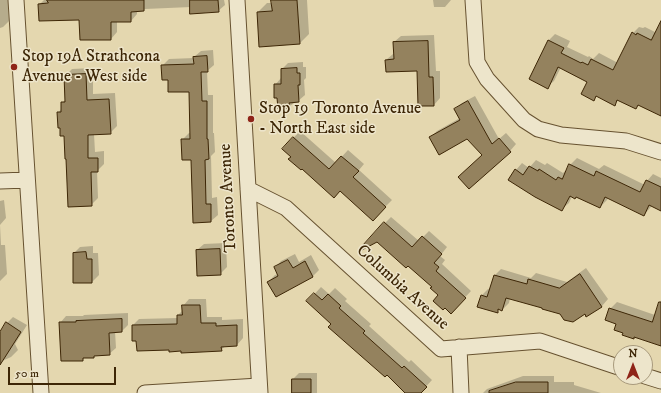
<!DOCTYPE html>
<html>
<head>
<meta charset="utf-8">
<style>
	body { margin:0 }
	#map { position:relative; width:661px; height:393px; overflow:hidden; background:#e4d7af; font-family:"IM FELL DW Pica",serif }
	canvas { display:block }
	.north { position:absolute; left:613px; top:345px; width:40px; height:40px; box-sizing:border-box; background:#ede5cb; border:1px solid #a7997c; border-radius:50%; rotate:0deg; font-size:11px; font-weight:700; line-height:16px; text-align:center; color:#3d2606 }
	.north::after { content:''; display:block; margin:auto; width:14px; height:18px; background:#8f2418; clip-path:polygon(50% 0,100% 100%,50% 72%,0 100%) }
	.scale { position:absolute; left:8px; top:367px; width:108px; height:18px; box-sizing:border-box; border:2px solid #3d2606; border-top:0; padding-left:5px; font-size:12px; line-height:14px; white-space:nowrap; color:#3d2606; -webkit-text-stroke:3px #ede5cb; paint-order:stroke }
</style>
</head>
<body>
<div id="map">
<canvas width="661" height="393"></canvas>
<div class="north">N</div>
<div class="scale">50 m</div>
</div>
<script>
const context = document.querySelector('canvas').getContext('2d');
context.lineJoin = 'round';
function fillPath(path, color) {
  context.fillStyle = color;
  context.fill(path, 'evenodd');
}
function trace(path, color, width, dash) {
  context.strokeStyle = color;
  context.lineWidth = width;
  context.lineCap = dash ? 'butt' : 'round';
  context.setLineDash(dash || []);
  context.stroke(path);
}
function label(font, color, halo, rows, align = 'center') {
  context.font = font + ' "IM FELL DW Pica",serif';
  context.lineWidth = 3;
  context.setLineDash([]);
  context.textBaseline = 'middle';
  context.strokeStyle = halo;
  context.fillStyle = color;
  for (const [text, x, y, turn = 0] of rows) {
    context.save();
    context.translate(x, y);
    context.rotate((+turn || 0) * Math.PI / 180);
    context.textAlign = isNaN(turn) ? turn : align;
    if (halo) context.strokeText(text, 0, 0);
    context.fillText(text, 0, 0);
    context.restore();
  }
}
fillPath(new Path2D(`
	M0 0H8L9 21 3 27 0 28Z
	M44 0H224L225 5 218 11 191 7 145 9 144 10 137 11V14L131 21H117V32L111 39 80 19 40 4Z
	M272 0H310H307L309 34 300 43 258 12 267 3H272Z
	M433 0H451L445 7H434Z
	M639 27 643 28 645 27 657 33 661 115 639 105 636 108 619 100 614 104 597 96 593 100 588 81 561 67 554 81 547 87 549 40 555 34 570 41 567 47 588 57 589 56 593 59 599 53 618 63 633 33Z
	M434 35 436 71H440V98L434 105 418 70 386 60 393 54H395L394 42 401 36Z
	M213 50 214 65 207 71 208 95H213V133H214L215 152 211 156 212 198 217 197 218 215 211 221 194 222 192 159 182 140 189 133H191L190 90 169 79 162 66 169 59 194 58V57L201 51Z
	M303 62V67H306V78L304 80 305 95 298 101 295 102 289 107 275 85 281 78 282 69 288 63Z
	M93 68V94L115 93 117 126 110 133 94 134 95 152 104 151V164L97 171 98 198 91 205 65 135 58 113 62 108V103L66 99 65 76 72 69Z
	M475 96 499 139 506 133 516 144 510 151 483 155 467 138H430L437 131 460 118 455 109 462 103Z
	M300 131 336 163 348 150 364 164 359 170 392 200 379 213 341 190 292 156 283 149Z
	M577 158 599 169 604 165 645 185 647 181 653 174 661 178V209L652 206 650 208 644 215 608 198 607 200 600 207 577 196H572L569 203 562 209 516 170 522 163 529 168 536 160 545 165 547 163 563 173 565 171 567 172 570 165Z
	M4 200 6 218 0 225 1 245H5L7 274 0 281V201Z
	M391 217 419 241 429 231 447 247 440 256 445 260 442 264 471 291 457 306 440 295 385 223Z
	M226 243 227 267 220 274 197 250 204 244Z
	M93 246V253H98L99 275 92 282H74V253L80 247Z
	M295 254 299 262 311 255 319 270 313 276 276 296 268 282 275 275 278 274 275 268 281 261Z
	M586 268 608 299 602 306 587 316 585 313H561L543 307 510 298 509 303 502 310 500 309 497 311 482 295 488 289 491 290 495 275 501 269 531 278 536 273 567 282Z
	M321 287 329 294 335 288 347 299 345 301 371 324 369 326 409 362 411 360 432 380 420 393H407L308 301Z
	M189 299H206L207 317H222V320L243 319V338L237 345H226L221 350H182L170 349 137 340 133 325 139 319 178 318V315L183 310V306Z
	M661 301V345L635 336 633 338 624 333 617 323 610 309 617 302 655 315 659 303Z
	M128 313V325L122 331H115L116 348 109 354 96 355 93 357H85L82 360 60 323 66 316H83L84 315Z
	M13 317 27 325 15 344 18 350 11 357 0 362V331H2L7 323Z
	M299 373H317V393H293V379Z
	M523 376H554V382H574V385L601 393H483L487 389Z`), '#0003');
const building = new Path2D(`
	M47 0H144V11L131 12V22H111V40H80L79 20 39 21 38 4 48 3Z
	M190 0H218L219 12 190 14Z
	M271 0H297L300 44 259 47 257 12 272 11Z
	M661 21V116L638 105 636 109 617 100 615 106 596 96 594 101 581 94 587 82 558 67 548 89 529 79 548 40 564 48 561 53 581 63 582 62 588 65 591 59 613 70 632 32 636 35 637 33 651 40Z
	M428 41 429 77H433L434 106H418L417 71 386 72 385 60 394 59 393 42Z
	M207 56 208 72H201L202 101H207V139H208L209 159 205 160 206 204H211V222L193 223 191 160H182L181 139H190L189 92H168V80H162L161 65 194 64 193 57Z
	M297 68V73H300V85H298L299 102 289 103 290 108 278 109 277 98H274V84H281V69Z
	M86 74 87 100 109 99 111 134 88 135V158H98V172H91L92 206 68 207 66 159H65L64 136H60V128H58L57 112H61V102H65L64 75Z
	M468 101 492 144 499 138 511 152 469 189 458 177 482 155 467 139 439 155 429 137 460 120 454 109Z
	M293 137 329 169 341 156 359 171 353 177 386 207 373 221 340 191 334 198 302 169 301 170 288 159 291 157 282 149Z
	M569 164 594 176 596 171 640 192 646 180 661 187V211L649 205 644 216 605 197 600 208 576 197 575 199 570 196 562 211 535 197 508 180 515 169 523 175 529 166 538 171 539 169 556 180 558 177 562 179Z
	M384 222 412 247 422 236 442 254 434 263 439 267 436 271 466 298 451 314 445 308 443 310 433 301 438 295 430 288 432 287 408 266 406 268 377 242 360 251 359 250Z
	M220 249 221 275 197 276 196 250Z
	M86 252 87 259H92V283H73V253Z
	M288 260 293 268 305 261 313 277 276 297 267 282 278 276 274 267Z
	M580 274 602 307 586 317 585 314 573 322 564 320 560 314 542 309V308L506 298 502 311 498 309V313L477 307 481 295 487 297 494 275 527 284 528 279 559 288Z
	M314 293 322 300 328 294 341 306 339 308 365 331 363 333 402 368 404 366 427 387 421 393H405L387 375 385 377 328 327 331 324 306 301Z
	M659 302H661V346L634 337V339L622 335 623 333 614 330 616 324 605 320 609 308 652 322Z
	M182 305H200L201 323H216V326L237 325V346L221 347 222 351 202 352 181 353V351L169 352V350L137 351 136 341H132V325L177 324V315H182Z
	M122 319V332L109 333 110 355 94 356V358H83V361H61L59 322H76V321Z
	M6 322 21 332 0 365V332Z
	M292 379H311V393H292Z
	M516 382H548V393H489V391Z`);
fillPath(building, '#94825e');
trace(building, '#3d2606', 1);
const street = new Path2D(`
	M16 0 41 393
	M237 0 260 393
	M473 0 477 62 487 79 524 120 538 129 561 135 626 141 661 152
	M0 181 27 180
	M248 189 286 208 441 349 540 341 621 368
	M459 347 461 393
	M645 376 661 381
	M145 393 259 386`);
trace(street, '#675230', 17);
trace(street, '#ede5cb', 15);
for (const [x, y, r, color] of [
	[14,67,4,"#8f2418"],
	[251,119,4,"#8f2418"]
]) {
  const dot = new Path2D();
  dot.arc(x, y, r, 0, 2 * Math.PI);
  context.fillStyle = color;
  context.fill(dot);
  trace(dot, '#ede5cb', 1.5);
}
label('17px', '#3d2606', '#ede5cb', [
	["Stop 19A Strathcona",22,57],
	["Avenue - West side",22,77],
	["Stop 19 Toronto Avenue",259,109],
	["- North East side",259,129]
], 'left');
label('17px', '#3d2606', '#ede5cb', [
	["Toronto Avenue",229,198,-93],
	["Columbia Avenue",402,288,42]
]);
</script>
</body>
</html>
